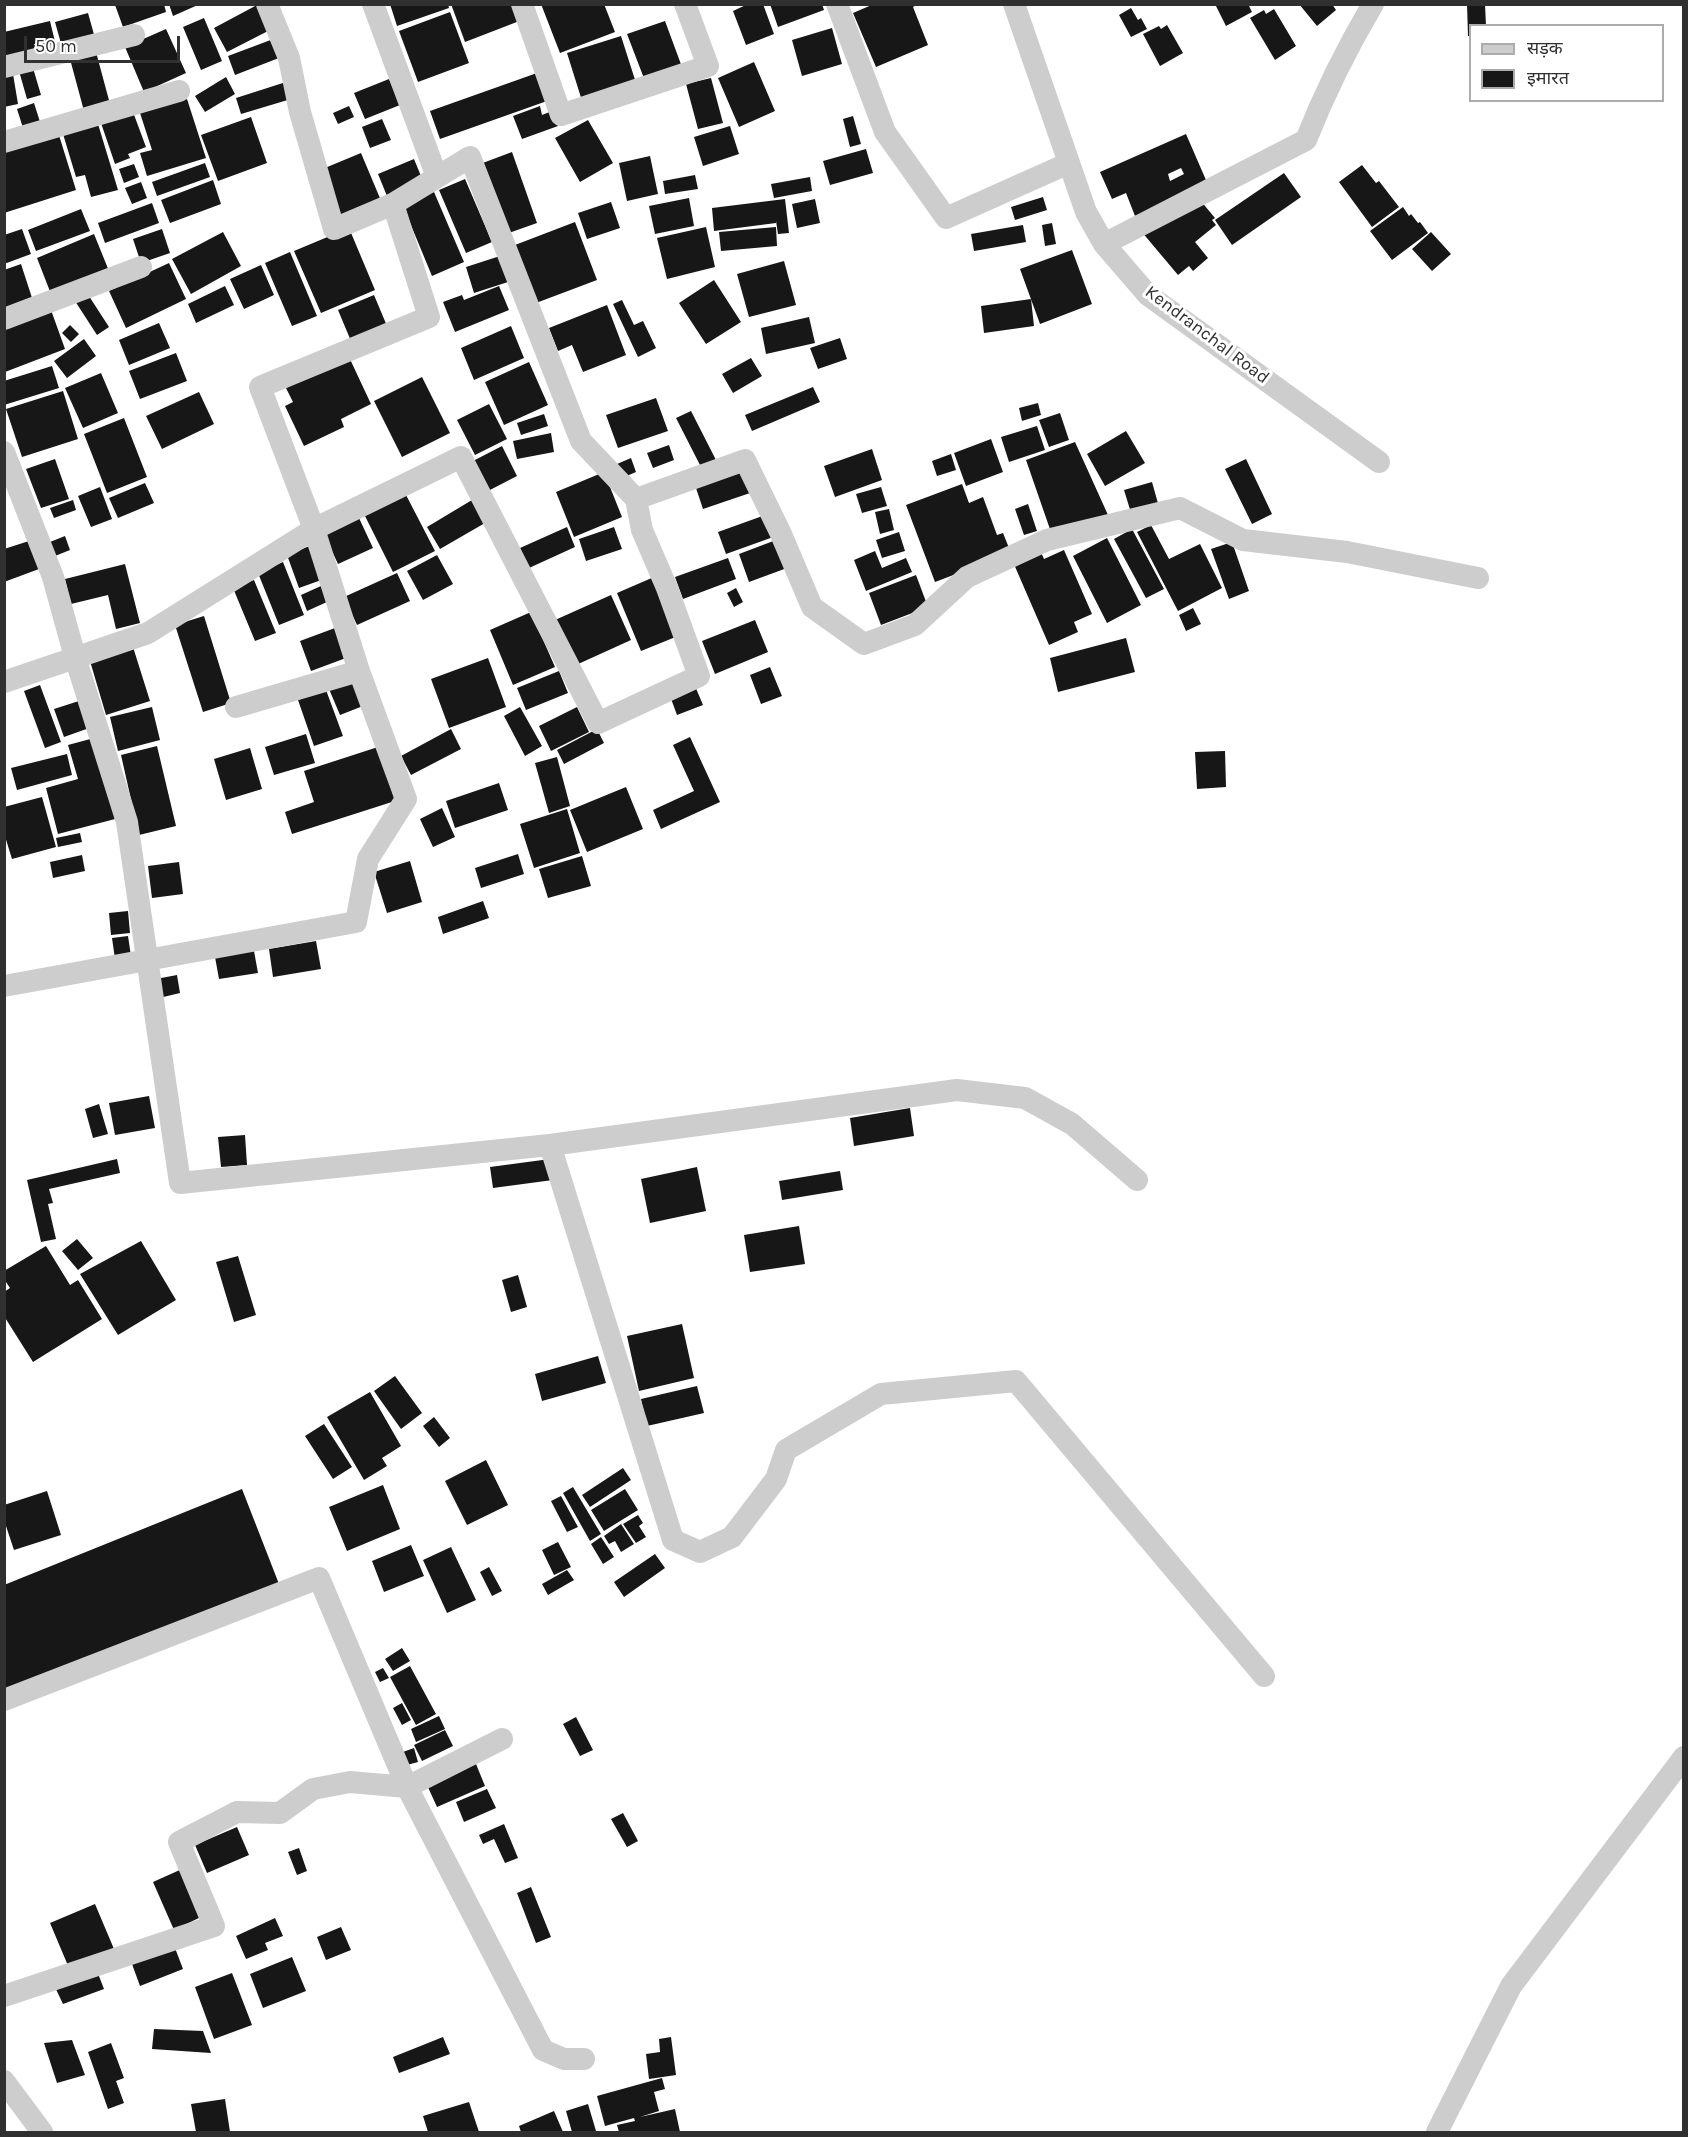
<!DOCTYPE html>
<html>
<head>
<meta charset="utf-8">
<style>
	body { margin:0 }
	#map { position:relative; width:1688px; height:2137px; overflow:hidden; background:#fff; font-family:Karla,"Noto Sans Devanagari",sans-serif }
	canvas { display:block }
	.frame { position:absolute; inset:0; border:6px solid #303030; pointer-events:none }
	.legend { position:absolute; left:1469px; top:24px; width:195px; height:78px; box-sizing:border-box; background:#fff; border:2px solid #acacac; margin:0; padding:8px 10px; list-style:none; font-size:18px; color:#303030 }
	.legend li { display:flex; align-items:center; gap:12px; height:30px }
	.legend b { width:30px; border:2px solid #acacac }
	.scale { position:absolute; left:24px; top:36px; width:156px; height:27px; box-sizing:border-box; border:3px solid #303030; border-top:0; padding-left:8px; font-size:18px; line-height:21px; white-space:nowrap; color:#303030; -webkit-text-stroke:4px #fff; paint-order:stroke }
</style>
</head>
<body>
<div id="map">
<canvas width="1688" height="2137"></canvas>
<div class="frame"></div>
<ul class="legend">
<li><b style="height:8px;background:#cdcdcd"></b>सड़क</li>
<li><b style="height:16px;background:#171717"></b>इमारत</li>
</ul>
<div class="scale">50 m</div>
</div>
<script>
const context = document.querySelector('canvas').getContext('2d');
context.lineJoin = 'round';
function fillPath(path, color) {
  context.fillStyle = color;
  context.fill(path, 'evenodd');
}
function trace(path, color, width, dash) {
  context.strokeStyle = color;
  context.lineWidth = width;
  context.lineCap = dash ? 'butt' : 'round';
  context.setLineDash(dash || []);
  context.stroke(path);
}
function label(font, color, halo, rows, align = 'center') {
  context.font = font + ' Karla,sans-serif';
  context.lineWidth = 6;
  context.setLineDash([]);
  context.textBaseline = 'middle';
  context.strokeStyle = halo;
  context.fillStyle = color;
  for (const [text, x, y, turn = 0] of rows) {
    context.save();
    context.translate(x, y);
    context.rotate((+turn || 0) * Math.PI / 180);
    context.textAlign = isNaN(turn) ? turn : align;
    if (halo) context.strokeText(text, 0, 0);
    context.fillText(text, 0, 0);
    context.restore();
  }
}
fillPath(new Path2D(`
	M118 4H164L166 12 123 27 115 5Z
	M169 4H200L173 16Z
	M390 4H448L449 8 397 26Z
	M451 4H516L522 20 465 42Z
	M541 4H604L615 32 560 53Z
	M748 4H763L774 34 746 45 733 11Z
	M770 4H822L824 10 778 27Z
	M874 4H918L913 7 928 45 876 67 853 13Z
	M1215 4H1248L1252 12 1226 26Z
	M1299 4H1332L1336 10 1317 26Z
	M1467 4H1485L1486 26H1470V36H1468Z
	M257 5 270 30 227 52 214 28Z
	M1131 8 1138 20 1141 18 1147 29 1131 37 1119 15Z
	M1274 9 1296 46 1275 60 1250 18 1264 10 1266 14Z
	M450 12 469 63 418 82 399 31Z
	M88 13 95 38 62 47 55 22Z
	M204 18 222 61 201 70 183 27Z
	M50 21 57 50 4 63V32Z
	M665 21 682 67 645 81 627 34Z
	M1167 25 1183 53 1160 66 1143 34 1159 26 1161 29Z
	M832 28 842 64 802 76 792 40Z
	M166 29 186 73 144 92 125 47Z
	M621 36 637 86 583 104 567 53Z
	M276 38 284 56 235 75 228 56Z
	M96 52 110 104 84 111 70 59Z
	M754 62 775 111 739 127 718 78Z
	M33 68 41 95 27 99 19 71Z
	M537 73 547 101 440 139 430 111Z
	M13 74 18 104 4 107V76Z
	M226 77 235 94 205 112 195 96Z
	M711 78 723 123 698 129 686 84Z
	M389 79 400 105 365 119 354 93Z
	M286 82 291 99 241 114 236 98Z
	M187 99 206 158 147 176 140 153 152 150 140 113Z
	M34 103 41 125 24 131 17 109Z
	M349 106 354 117 338 124 333 113Z
	M540 106 542 115 552 111 558 126 522 139 513 116Z
	M133 112 146 147 128 154 130 158 115 164 101 123Z
	M853 116 861 144 850 147 843 119Z
	M251 117 267 163 218 181 201 135Z
	M382 119 391 140 370 148 362 127Z
	M588 120 613 163 580 182 555 138Z
	M98 124 118 190 91 197 85 175 76 177 63 134Z
	M730 126 739 154 703 166 694 137Z
	M58 132 76 190 4 213V149Z
	M1186 134 1209 187 1135 216 1126 193 1112 199 1100 172ZM1181 168 1184 174 1170 181 1168 174Z
	M866 149 873 173 830 185 823 161Z
	M512 152 537 223 506 234 480 164Z
	M361 153 382 203 341 220 320 170Z
	M650 156 658 194 627 201 619 163Z
	M414 159 423 181 387 196 378 174Z
	M205 163 210 177 157 196 152 182Z
	M134 164 139 177 124 183 119 169Z
	M1362 165 1376 183 1379 181 1399 207 1372 227 1339 182Z
	M1284 173 1301 197 1232 245 1215 220Z
	M695 175 698 189 665 194 663 181Z
	M810 177 812 191 774 198 771 184Z
	M465 179 492 242 466 253 439 190Z
	M213 180 221 204 170 223 161 200Z
	M141 182 147 198 132 204 125 188Z
	M434 192 464 262 432 276 403 206Z
	M1043 197 1047 210 1015 220 1011 207Z
	M689 198 694 226 655 234 649 206Z
	M785 199 789 233 778 234 776 221V223L714 231 712 208Z
	M815 199 820 223 797 228 792 204Z
	M1200 200 1215 218 1212 220 1216 225 1195 242 1208 258 1193 271 1189 266 1178 275 1141 231Z
	M611 202 620 228 587 239 578 213Z
	M152 203 159 223 105 243 98 223Z
	M1403 207 1409 216 1411 214 1418 223 1420 222 1428 233 1392 260 1370 231Z
	M81 209 90 231 36 251 28 230Z
	M575 222 597 280 536 303 515 245Z
	M1052 223 1056 244 1045 246 1042 225Z
	M1023 225 1026 242 974 251 971 234Z
	M706 227 715 267 667 279 657 238Z
	M776 227 777 246 721 251 719 232Z
	M349 228 375 290 321 313 294 251Z
	M22 229 31 254 4 264V235Z
	M162 229 170 253 141 263 133 239Z
	M223 232 241 266 191 294 172 259Z
	M1431 232 1451 254 1432 271 1412 249Z
	M94 234 109 271 51 294 37 258Z
	M1072 250 1092 304 1040 324 1020 269Z
	M290 252 317 316 292 326 265 263Z
	M500 256 508 282 474 293 466 267Z
	M784 261 796 305 749 317 737 274Z
	M169 263 186 299 126 328 109 291Z
	M21 264 34 304 4 314V270Z
	M261 265 274 295 244 309 230 279Z
	M714 280 741 322 706 344 679 303Z
	M225 286 234 305 196 323 188 304Z
	M499 286 509 310 455 332 443 302 462 295 464 300Z
	M87 293 109 327 97 335 75 301Z
	M374 295 387 326 351 341 338 310Z
	M1031 299 1034 326 984 333 981 306Z
	M622 300 634 325 643 321 656 348 638 357 613 304Z
	M607 305 626 355 583 372 572 345 558 351 549 328Z
	M51 310 65 349 5 372V327Z
	M809 317 815 343 766 354 761 328Z
	M159 323 170 348 129 365 119 340Z
	M70 325 79 334 71 342 62 333Z
	M511 326 524 358 474 380 461 348Z
	M840 338 847 359 818 369 810 348Z
	M84 339 96 356 67 378 54 361Z
	M176 353 187 381 140 399 129 371Z
	M349 357 371 404 341 419 344 427 304 446 285 406 293 402 286 388Z
	M751 358 762 376 733 393 722 374Z
	M529 362 548 405 504 425 485 382Z
	M52 366 59 388 4 405V381Z
	M101 373 118 413 83 428 65 388Z
	M422 377 450 433 402 457 374 401Z
	M813 387 820 402 752 431 745 415Z
	M63 391 78 439 22 457 6 409Z
	M199 392 214 424 162 449 146 416Z
	M656 398 668 431 618 448 606 415Z
	M1038 403 1041 415 1022 421 1019 408Z
	M489 404 507 439 475 455 457 420Z
	M691 411 716 460 701 467 676 418Z
	M1060 413 1069 440 1049 447 1039 420Z
	M544 414 548 426 521 435 517 423Z
	M124 418 147 477 107 493 84 434Z
	M1037 426 1045 450 1009 462 1001 437Z
	M1126 431 1145 463 1105 486 1087 454Z
	M551 433 554 452 517 459 513 441Z
	M991 439 1003 472 966 486 954 453Z
	M1075 442 1108 515 1052 535 1026 460Z
	M669 445 674 460 653 468 647 453Z
	M502 446 517 476 488 491 473 461Z
	M872 449 882 480 835 497 824 466Z
	M951 454 956 470 937 476 932 461Z
	M631 458 636 472 622 478 617 464Z
	M55 459 69 499 41 508 26 469Z
	M1246 459 1272 514 1252 524 1225 469Z
	M746 471 753 492 703 509 696 488Z
	M604 472 622 517 574 537 556 492Z
	M1152 482 1159 507 1132 516 1124 490Z
	M145 483 154 503 118 518 109 498Z
	M962 484 969 503 983 497 997 535 1003 533 1011 553 935 582 906 505Z
	M100 487 112 519 91 527 78 496Z
	M881 487 887 506 862 513 856 494Z
	M405 493 435 551 393 572 364 514Z
	M73 500 76 510 54 518 50 508Z
	M472 500 485 523 440 549 427 527Z
	M1028 504 1037 531 1024 535 1015 509Z
	M889 509 894 530 880 534 875 512Z
	M768 514 776 536 726 554 718 532Z
	M359 518 373 548 338 564 324 534Z
	M1151 525 1169 559 1200 544 1222 588 1178 611 1137 532Z
	M567 527 575 547 529 568 520 548Z
	M614 527 622 549 586 561 579 539Z
	M1132 529 1164 589 1146 598 1114 539Z
	M899 532 905 551 882 558 876 540Z
	M65 536 70 550 55 556 50 542Z
	M1107 538 1141 605 1107 623 1073 556Z
	M776 540 787 568 749 582 739 554Z
	M29 541 39 569 4 582V549Z
	M1232 542 1249 591 1229 599 1211 549Z
	M312 545 324 579 299 588 287 555Z
	M1040 550 1044 559 1064 550 1092 614 1074 622 1078 632 1049 645 1013 562Z
	M875 551 882 568 906 558 912 572 866 591 854 560Z
	M437 555 453 584 423 600 407 571Z
	M728 558 736 579 683 599 675 577Z
	M283 562 304 615 279 625 258 573Z
	M125 564 140 623 116 629 108 595 71 604 65 579Z
	M397 573 410 601 357 625 344 597Z
	M916 575 928 607 881 625 869 593Z
	M654 577 678 636 641 651 617 593Z
	M254 580 276 633 255 641 233 588Z
	M321 586 327 602 307 611 301 595Z
	M736 588 743 602 734 607 727 593Z
	M611 595 631 640 576 665 555 620Z
	M1193 608 1201 624 1186 631 1179 615Z
	M531 612 555 667 513 685 490 630Z
	M204 616 231 703 203 712 175 625Z
	M755 620 768 652 715 674 702 641Z
	M335 628 346 658 311 671 300 641Z
	M1126 638 1135 672 1058 692 1050 658Z
	M133 647 150 701 106 715 90 661Z
	M488 658 506 707 449 728 431 679Z
	M770 667 782 696 761 704 750 675Z
	M559 671 568 693 526 710 517 688Z
	M353 679 363 706 340 715 329 689Z
	M40 685 61 742 45 748 24 691Z
	M695 686 703 705 677 715 670 696Z
	M326 690 343 736 314 746 298 700Z
	M82 700 92 727 64 737 54 709Z
	M152 707 160 740 118 751 110 717Z
	M520 707 542 746 525 756 504 716Z
	M577 707 589 732 551 751 539 726Z
	M451 729 461 749 411 775 401 756Z
	M597 729 604 743 564 764 557 750Z
	M306 734 315 763 274 775 265 747Z
	M690 737 720 802 661 829 653 810 694 791 673 745Z
	M94 738 115 819 58 834 46 788 78 779 68 745Z
	M157 746 176 826 139 835 121 755Z
	M378 747 395 801 292 834 285 812 314 802 304 771Z
	M250 748 262 789 226 800 214 759Z
	M1225 751 1226 787 1197 789 1195 752Z
	M67 754 72 775 17 790 11 768Z
	M557 757 570 806 549 813 535 763Z
	M499 783 508 810 455 828 446 801Z
	M626 787 643 829 587 852 570 810Z
	M42 797 56 847 12 859 4 833V807Z
	M442 808 455 837 433 847 420 819Z
	M567 809 580 853 534 868 520 824Z
	M80 833 82 842 58 847 56 838Z
	M518 854 524 874 481 888 475 868Z
	M82 855 85 871 53 878 50 862Z
	M582 856 591 886 548 898 539 869Z
	M410 861 422 902 387 913 374 872Z
	M179 862 183 894 152 898 148 866Z
	M483 901 489 918 443 934 438 917Z
	M128 911 130 933 111 935 109 913Z
	M128 936 131 956 115 959 112 938Z
	M316 941 321 969 273 977 269 949Z
	M254 951 258 973 219 979 215 957Z
	M177 975 180 993 159 998 156 979Z
	M149 1096 155 1128 115 1135 109 1103Z
	M99 1104 108 1134 93 1138 85 1109Z
	M910 1108 914 1136 854 1146 850 1118Z
	M245 1135 247 1165 221 1167 218 1137Z
	M117 1159 120 1173 49 1189 53 1203 48 1204 56 1239 41 1242 27 1180Z
	M550 1159 553 1180 493 1188 490 1167Z
	M697 1167 706 1211 650 1223 641 1179Z
	M840 1171 843 1190 782 1200 779 1181Z
	M799 1226 805 1264 750 1272 744 1235Z
	M77 1239 93 1258 78 1270 62 1251Z
	M141 1241 176 1300 118 1335 80 1274Z
	M46 1246 70 1285 78 1280 102 1319 33 1362 4 1316V1292L10 1288 4 1279V1271Z
	M238 1256 256 1315 234 1322 216 1262Z
	M518 1275 527 1307 511 1312 502 1280Z
	M682 1324 694 1378 639 1391 627 1336Z
	M598 1356 606 1383 542 1401 535 1374Z
	M395 1376 422 1413 401 1429 374 1391Z
	M697 1386 704 1413 647 1426 641 1399Z
	M370 1392 401 1446 382 1458 387 1466 364 1480 327 1417Z
	M434 1417 450 1438 439 1447 423 1426Z
	M324 1424 352 1467 333 1479 305 1436Z
	M486 1460 508 1505 467 1525 445 1481Z
	M623 1468 631 1480 590 1507 582 1495Z
	M383 1485 400 1529 347 1551 329 1507Z
	M573 1487 601 1534 590 1541 563 1493Z
	M242 1489 279 1584 4 1695V1585Z
	M625 1489 638 1510 604 1531 591 1510Z
	M47 1491 61 1535 14 1550 4 1520V1505Z
	M561 1496 578 1527 567 1532 551 1501Z
	M638 1515 643 1523 639 1526 646 1537 636 1543 623 1524Z
	M621 1524 634 1544 621 1552 615 1541 609 1544 604 1536Z
	M601 1537 614 1557 603 1564 591 1544Z
	M558 1542 571 1567 554 1575 542 1550Z
	M411 1545 424 1576 384 1592 372 1561Z
	M451 1547 476 1600 447 1613 423 1560Z
	M655 1554 665 1568 624 1597 614 1582Z
	M489 1567 502 1591 492 1596 480 1572Z
	M567 1570 574 1580 548 1595 542 1584Z
	M402 1648 410 1661 393 1671 385 1659Z
	M410 1666 436 1714 416 1725 390 1677Z
	M383 1668 389 1678 380 1682 375 1672Z
	M402 1703 411 1720 402 1725 393 1708Z
	M439 1716 445 1729 416 1742 411 1729Z
	M576 1717 593 1750 580 1756 563 1724Z
	M445 1730 453 1746 422 1761 414 1745Z
	M414 1748 418 1762 407 1765 403 1752Z
	M476 1764 485 1786 437 1807 427 1785Z
	M487 1789 496 1808 464 1822 456 1802Z
	M623 1813 638 1841 627 1847 611 1819Z
	M504 1824 518 1858 505 1863 494 1839 483 1844 479 1835Z
	M237 1827 249 1855 207 1873 195 1845Z
	M299 1848 307 1871 297 1875 288 1852Z
	M182 1869 203 1916 174 1930 153 1882Z
	M531 1887 551 1937 536 1943 517 1893Z
	M95 1904 114 1949 69 1968 50 1923Z
	M275 1918 283 1936 265 1943 268 1950 246 1959 236 1936Z
	M341 1927 351 1950 326 1960 317 1937Z
	M175 1948 183 1969 140 1986 132 1964Z
	M292 1957 306 1991 263 2008 250 1974Z
	M97 1971 104 1989 63 2004 54 1985Z
	M232 1973 252 2025 214 2039 195 1987Z
	M154 2029 203 2031 211 2053 152 2049Z
	M443 2037 450 2054 399 2073 393 2057Z
	M671 2037 676 2075 649 2079 646 2054 660 2052 659 2039Z
	M72 2040 85 2075 57 2083 44 2043Z
	M111 2043 124 2078 116 2081 124 2103 108 2109 88 2052Z
	M662 2078 665 2089 654 2092 659 2111 640 2117 675 2109 680 2132H637V2131L619 2132 617 2125 635 2121 634 2118 605 2126 597 2096Z
	M225 2099 230 2132H196L191 2104Z
	M469 2102 479 2132H428L423 2116Z
	M588 2104 596 2131 572 2132 566 2111Z
	M554 2111 563 2132H521L519 2126Z`), '#171717');
trace(new Path2D(`
	M267 4 289 58 300 112 334 229 393 204 470 157 581 441 636 499
	M373 4 437 177
	M522 4 561 115 708 66 685 4
	M837 4 885 132 946 218 1069 163
	M1014 4 1086 212 1104 244 1148 295 1379 462
	M4 67 134 35
	M4 142 179 91
	M1104 244 1306 140C1325 92 1347 48 1373 4
	M4 319 141 267
	M4 452 53 577 75 657 127 822 180 1183 550 1145 673 1540 700 1552 732 1537 776 1479 786 1450 881 1394 1016 1381 1264 1676
	M4 682 148 633 314 529 461 457 598 723 699 676 667 588 642 530 636 499 745 460 781 534 812 607 864 644 915 625 967 577 1047 540 1180 508 1243 540 1347 552 1478 578
	M236 707 359 671
	M4 986 356 922 368 859 406 799 359 671 314 529 260 387 429 317 393 204
	M550 1145 957 1090 1025 1098 1072 1124 1137 1180
	M4 1700 319 1578 407 1787 543 2050 564 2059H584
	M4 1996 214 1926 179 1842 237 1812 280 1813 313 1789 350 1782 407 1787 502 1739
	M4 2081 42 2132
	M1437 2132 1511 1986 1684 1757`), '#cdcdcd', 22);
label('18px', '#303030', '#fff', [
	["Kendranchal Road",1207,335,37]
]);
</script>
</body>
</html>
